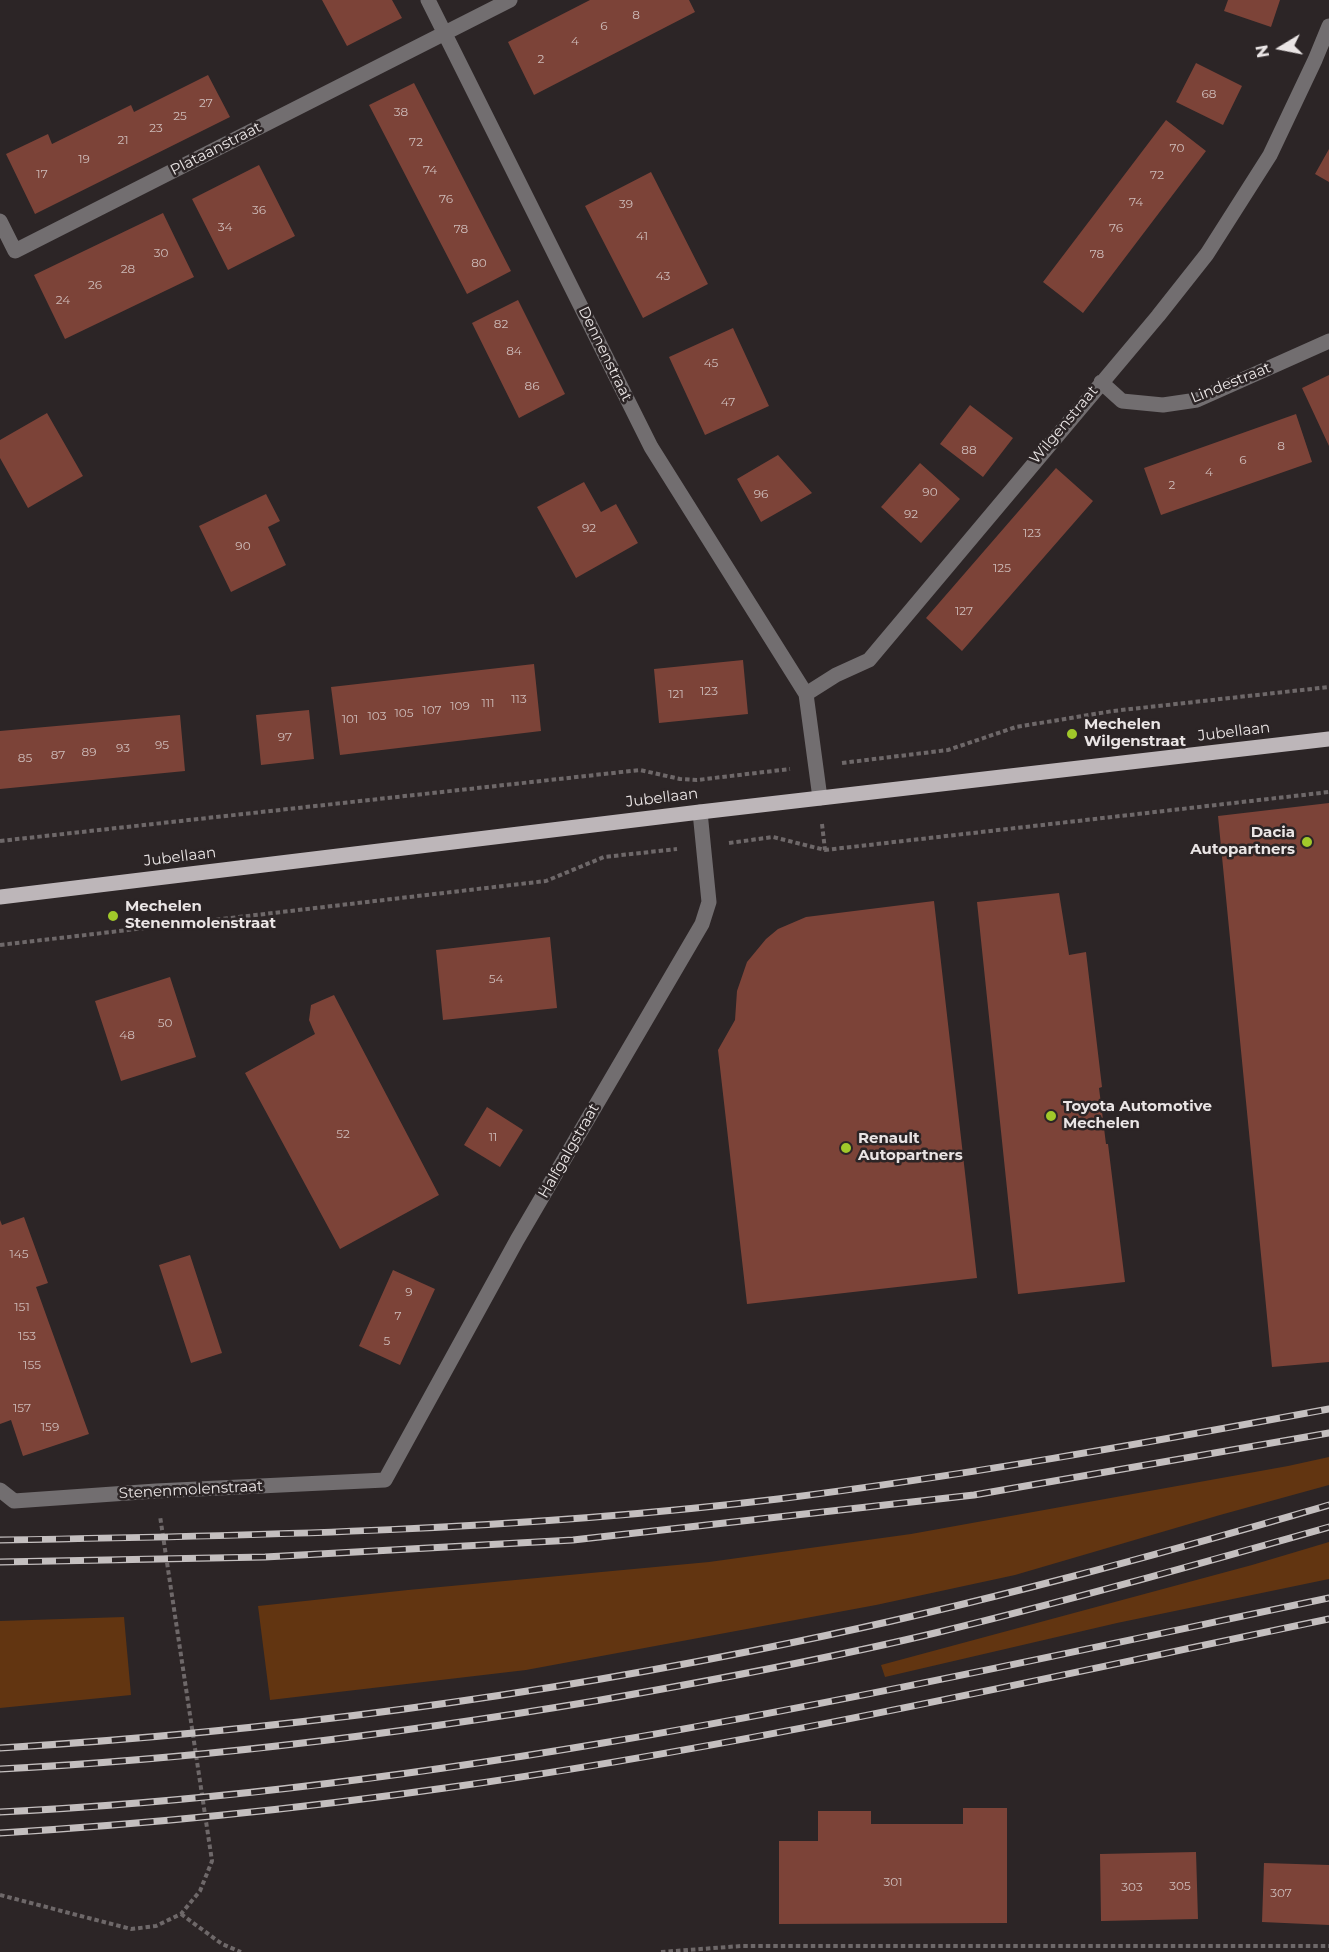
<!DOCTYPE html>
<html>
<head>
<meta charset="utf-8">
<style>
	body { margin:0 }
	#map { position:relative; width:1329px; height:1952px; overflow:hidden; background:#2c2526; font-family:Montserrat,sans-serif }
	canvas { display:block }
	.north { position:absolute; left:1251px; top:18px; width:60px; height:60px; -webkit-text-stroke:4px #2c2526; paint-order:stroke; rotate:260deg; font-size:16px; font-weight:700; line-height:24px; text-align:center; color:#eae5e5 }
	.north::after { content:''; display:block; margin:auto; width:21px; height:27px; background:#eae5e5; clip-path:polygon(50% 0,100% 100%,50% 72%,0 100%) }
</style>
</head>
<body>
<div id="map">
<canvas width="1329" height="1952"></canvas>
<div class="north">N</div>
</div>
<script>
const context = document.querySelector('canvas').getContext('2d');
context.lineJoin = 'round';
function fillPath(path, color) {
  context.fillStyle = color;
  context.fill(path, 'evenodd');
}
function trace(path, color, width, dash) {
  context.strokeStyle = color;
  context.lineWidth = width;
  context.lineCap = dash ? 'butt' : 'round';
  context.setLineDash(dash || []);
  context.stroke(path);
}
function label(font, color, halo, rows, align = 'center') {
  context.font = font + ' Montserrat,sans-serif';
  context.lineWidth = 5;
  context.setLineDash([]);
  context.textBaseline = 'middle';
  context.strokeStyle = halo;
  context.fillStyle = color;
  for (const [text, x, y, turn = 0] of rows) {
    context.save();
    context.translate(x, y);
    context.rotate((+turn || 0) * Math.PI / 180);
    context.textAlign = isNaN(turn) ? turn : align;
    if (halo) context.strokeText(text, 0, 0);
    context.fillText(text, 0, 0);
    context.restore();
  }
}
fillPath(new Path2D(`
	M1329 1457V1485L1220 1515 1015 1575 876 1605 526 1670 270 1700 258 1606 408 1590 709 1562 911 1534 1288 1466Z
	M1329 1542V1579L1117 1623 885 1677 881 1665 1252 1565Z
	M124 1617 131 1695 0 1708V1621Z`), '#623511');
fillPath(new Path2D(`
	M322 0H392L402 18 347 46Z
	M590 0H689L695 12 534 95 508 42Z
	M1228 0H1280L1271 27 1224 11Z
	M1196 63 1242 86 1223 125 1176 102Z
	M208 75 230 117 35 214 6 154 48 134 52 144 131 105 134 112Z
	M414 83 511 271 467 294 369 105Z
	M1166 120 1206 151 1083 313 1043 282Z
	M1329 149V182L1315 174Z
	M259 165 295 236 228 270 192 199Z
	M651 172 708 284 643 318 585 206Z
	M163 213 194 277 65 339 34 275Z
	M518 300 565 394 519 418 472 323Z
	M733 328 769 406 705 435 669 357Z
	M1329 375V446L1302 388Z
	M970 405 1013 438 983 477 940 444Z
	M47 413 83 476 28 508 0 458V440Z
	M1296 414 1312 462 1161 515 1144 468Z
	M778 455 812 493 761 522 737 479Z
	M920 463 960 499 921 543 881 507Z
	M1056 468 1093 501 962 651 926 618Z
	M584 482 601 512 616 504 638 543 576 578 537 507Z
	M266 494 280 521 268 527 286 565 231 592 199 526Z
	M743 660 748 714 659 723 654 669Z
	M534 664 541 731 340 755 331 687Z
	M309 710 314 759 261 765 256 715Z
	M180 715 185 771 0 789V731Z
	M1329 803V1362L1272 1367 1218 816Z
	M1059 893 1069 955 1086 952 1102 1087 1099 1088 1106 1144H1108L1125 1282 1018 1294 977 902Z
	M934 901 977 1278 747 1304 718 1050 735 1020 737 991 747 962 766 939 778 929 806 917Z
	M550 937 557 1008 443 1020 436 950Z
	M170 977 196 1057 121 1081 95 1001Z
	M334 995 439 1195 340 1249 245 1073 315 1034 309 1020 311 1005Z
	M487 1107 523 1130 500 1167 464 1145Z
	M24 1217 48 1283 36 1287 89 1434 23 1456 11 1420 0 1424V1220L2 1225Z
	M190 1255 222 1353 191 1363 159 1265Z
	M393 1270 435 1289 400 1365 359 1346Z
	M963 1808H1007V1923L779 1924V1841H818V1811H871V1824H963Z
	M1196 1852 1198 1919 1101 1921 1100 1854Z
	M1264 1863 1329 1865V1925L1262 1922Z`), '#7c4338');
trace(new Path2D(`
	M842 763 948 750 1016 727 1113 711 1329 687
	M822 824 825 850
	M0 841 640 770 680 779 697 780 790 769
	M729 843 773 837 825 850 1329 792
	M0 945 546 881 604 857 677 849
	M0 1895 131 1929 156 1926 181 1914 200 1891 212 1861 160 1516
	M181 1914 222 1944 241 1952
	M661 1952 741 1946H1329`), '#6e6869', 4, [4.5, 3]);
trace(new Path2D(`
	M428 0 651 447 806 694
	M0 221 15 251 510 0
	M1101 382 1122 401 1163 405 1197 400 1329 341
	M820 798 806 694 836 675 869 660 1158 316 1207 254 1270 155 1315 60 1329 26
	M0 1490 14 1501 156 1491 385 1480 517 1240 702 924 709 902 700 812`), '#726e70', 15);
trace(new Path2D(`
	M0 897 700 812 1329 739`), '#bdb6b9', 15);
const rail = new Path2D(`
	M0 1540C260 1536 520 1530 778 1499 963 1476 1146 1443 1329 1409
	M0 1562 265 1557 573 1540 974 1495 1329 1433
	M0 1748C267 1732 533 1697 795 1642 975 1605 1153 1556 1329 1505
	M0 1769C199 1759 398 1734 595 1701 709 1681 822 1660 935 1633 1067 1601 1198 1564 1329 1527
	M0 1812C450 1791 890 1690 1329 1598
	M0 1833C149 1824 297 1809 445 1788 742 1747 1035 1680 1329 1619`);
trace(rail, '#c4bfbf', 7);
trace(rail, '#2c2526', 4.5, [14]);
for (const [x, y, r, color] of [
	[1072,734,6,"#a1c92a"],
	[1307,842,6,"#a1c92a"],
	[113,916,6,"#a1c92a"],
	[1051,1116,6,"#a1c92a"],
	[846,1148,6,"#a1c92a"]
]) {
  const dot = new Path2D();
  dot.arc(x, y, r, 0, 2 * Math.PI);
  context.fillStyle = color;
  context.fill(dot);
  trace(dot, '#2c2526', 2);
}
label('12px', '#cebcba', null, [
	["8",636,15],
	["6",604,26],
	["4",575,41],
	["2",541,59],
	["68",1209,94],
	["27",206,103],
	["38",401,112],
	["25",180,116],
	["23",156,128],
	["21",123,140],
	["72",416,142],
	["70",1177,148],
	["19",84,159],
	["74",430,170],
	["17",42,174],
	["72",1157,175],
	["76",446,199],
	["74",1136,202],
	["39",626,204],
	["36",259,210],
	["34",225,227],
	["76",1116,228],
	["78",461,229],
	["41",642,236],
	["30",161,253],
	["78",1097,254],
	["80",479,263],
	["28",128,269],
	["43",663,276],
	["26",95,285],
	["24",63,300],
	["82",501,324],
	["84",514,351],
	["45",711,363],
	["86",532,386],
	["47",728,402],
	["8",1281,446],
	["88",969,450],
	["6",1243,460],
	["4",1209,472],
	["2",1172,485],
	["90",930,492],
	["96",761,494],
	["92",911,514],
	["92",589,528],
	["123",1032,533],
	["90",243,546],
	["125",1002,568],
	["127",964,611],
	["123",709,691],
	["121",676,694],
	["113",519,699],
	["111",488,703],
	["109",460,706],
	["107",432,710],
	["105",404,713],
	["103",377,716],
	["101",350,719],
	["97",285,737],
	["95",162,745],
	["93",123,748],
	["89",89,752],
	["87",58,755],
	["85",25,758],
	["54",496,979],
	["50",165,1023],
	["48",127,1035],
	["52",343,1134],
	["11",493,1137],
	["145",19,1254],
	["9",409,1292],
	["151",22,1307],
	["7",398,1316],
	["153",27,1336],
	["5",387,1341],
	["155",32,1365],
	["157",22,1408],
	["159",50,1427],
	["301",893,1882],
	["305",1180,1886],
	["303",1132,1887],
	["307",1281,1893]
]);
label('15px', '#eae5e5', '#2c2526', [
	["Plataanstraat",216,149,-27],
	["Dennenstraat",605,354,64],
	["Lindestraat",1231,383,-22],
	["Wilgenstraat",1064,425,-50],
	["Jubellaan",1234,732,-7],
	["Jubellaan",662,798,-7],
	["Jubellaan",180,857,-7],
	["Halfgalgstraat",569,1151,-60],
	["Stenenmolenstraat",191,1490,-3]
]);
label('bold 15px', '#eae5e5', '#2c2526', [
	["Mechelen",1084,725],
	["Wilgenstraat",1084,742],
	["Dacia",1295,833,"right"],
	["Autopartners",1295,850,"right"],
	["Mechelen",125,907],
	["Stenenmolenstraat",125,924],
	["Toyota Automotive",1063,1107],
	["Mechelen",1063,1124],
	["Renault",858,1139],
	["Autopartners",858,1156]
], 'left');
</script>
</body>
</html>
